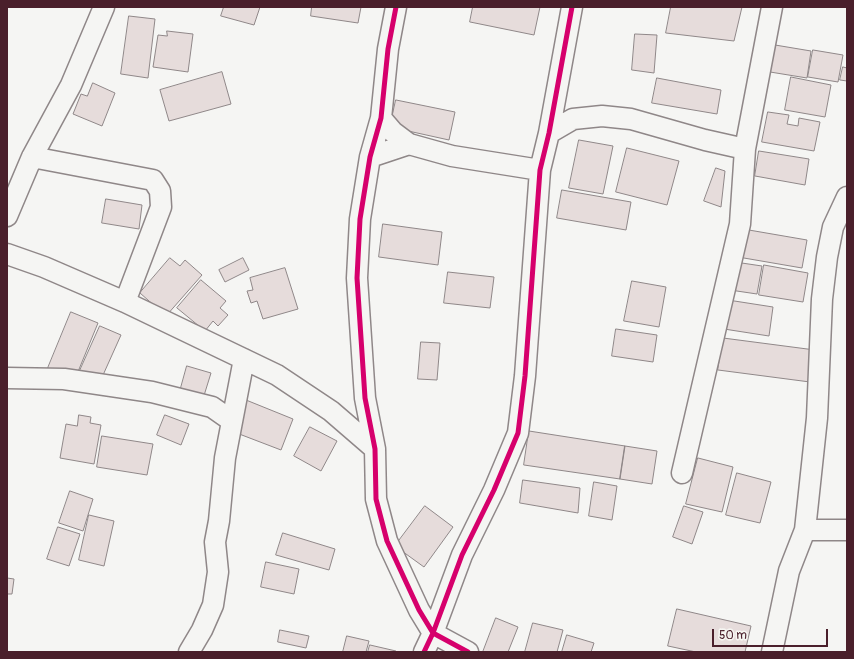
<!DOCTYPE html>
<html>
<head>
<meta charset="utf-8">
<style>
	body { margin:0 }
	#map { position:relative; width:854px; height:659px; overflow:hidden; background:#f5f5f3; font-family:Pangolin,sans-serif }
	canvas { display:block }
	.frame { position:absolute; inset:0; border:8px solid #4a1f2b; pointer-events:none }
	.scale { position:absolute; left:712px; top:629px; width:116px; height:18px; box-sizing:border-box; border:2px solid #4a1f2b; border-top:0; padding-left:5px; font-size:12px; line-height:14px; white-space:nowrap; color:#4a1f2b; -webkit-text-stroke:3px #f6f6f2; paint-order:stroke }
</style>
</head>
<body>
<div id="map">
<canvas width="854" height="659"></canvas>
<div class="frame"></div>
<div class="scale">50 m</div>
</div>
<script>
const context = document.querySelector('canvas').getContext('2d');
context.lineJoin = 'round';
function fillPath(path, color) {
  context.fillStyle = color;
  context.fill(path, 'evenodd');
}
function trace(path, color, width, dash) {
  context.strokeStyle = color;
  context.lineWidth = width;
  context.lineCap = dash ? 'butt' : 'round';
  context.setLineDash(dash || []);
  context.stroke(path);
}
const building = new Path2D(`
	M224 7H260L254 25 221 16Z
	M312 7H361L358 23 311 16Z
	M473 7H540L534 35 470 22Z
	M671 7H742L734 41 666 33Z
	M129 16 155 19 148 78 121 74Z
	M167 31 193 34 188 72 153 67 158 35 167 36Z
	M635 34 657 35 654 73 632 70Z
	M775 45 811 51 807 78 770 72Z
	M813 50 843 55 838 82 808 77Z
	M843 67 847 68V81L840 80Z
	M222 72 231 104 169 121 160 90Z
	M791 77 831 85 825 117 785 110Z
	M657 78 721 90 717 114 652 103Z
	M93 83 115 93 102 126 73 114 81 94 87 96Z
	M396 100 455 112 449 140 390 127Z
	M768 112 789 115 787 124 798 126 799 118 820 122 814 151 762 142Z
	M579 140 613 146 603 194 569 188Z
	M627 148 679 161 667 205 616 192Z
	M759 151 809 159 805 185 755 176Z
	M716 168 725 171 721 207 704 201Z
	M562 190 631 202 626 230 557 218Z
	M106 199 142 205 139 229 102 223Z
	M383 224 442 232 438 265 379 257Z
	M743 229 807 240 802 268 738 257Z
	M170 258 180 266 185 260 202 275 166 316 140 293Z
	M243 258 249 270 225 282 219 270Z
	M735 262 762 266 757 294 730 290Z
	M764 265 808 273 803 302 759 295Z
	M285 268 298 309 263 319 257 301 251 303 247 291 253 290 250 278Z
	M448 272 494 277 490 308 444 303Z
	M201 280 226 301 220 308 228 315 218 326 213 321 205 331 177 308Z
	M632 281 666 287 659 327 624 321Z
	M728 300 773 307 769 336 724 329Z
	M71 312 98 323 75 379 48 368Z
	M100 326 121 335 99 384 78 375Z
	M616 329 657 335 653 362 612 356Z
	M723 338 815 350 810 382 718 370Z
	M421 342 440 343 437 380 418 379Z
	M187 366 211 373 202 402 179 395Z
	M246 400 293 419 281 450 234 432Z
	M79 415 91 417 90 423 101 425 94 464 60 458 66 424 77 426Z
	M165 415 189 424 181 445 157 435Z
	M310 427 337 441 321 471 294 456Z
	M529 431 625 446 620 479 524 465Z
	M102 436 153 444 147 475 97 467Z
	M625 446 657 451 652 484 620 479Z
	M698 458 733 467 722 512 686 504Z
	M737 473 771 482 760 523 726 515Z
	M523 480 580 488 578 513 520 503Z
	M594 482 617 486 612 520 589 516Z
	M70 491 93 499 83 531 59 523Z
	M425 506 453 527 424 567 395 546Z
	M684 506 703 512 692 544 673 537Z
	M89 515 114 521 104 566 79 560Z
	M58 527 80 534 69 566 47 559Z
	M283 533 335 549 329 570 276 555Z
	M266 562 299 569 294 594 261 587Z
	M7 578 14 579 12 594H7Z
	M677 609 751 626 745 652H696L668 646Z
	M496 618 518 627 508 652H483Z
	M533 623 563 630 557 652H525Z
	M280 630 309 636 306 648 278 642Z
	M567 635 594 643 591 652H562Z
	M347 636 369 641 366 652H343Z
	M370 645 396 651V652H368Z`);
fillPath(building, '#e6dcdb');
trace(building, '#8f8788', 1);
const minor = new Path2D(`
	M396 7 388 49 381 118 370 157 360 219 357 278 365 398 375 449 376 499 387 541 419 610 433 633 468 652
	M381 118 393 132 409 144 452 156 540 170
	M549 133 573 119 602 116 631 119 705 140 745 149
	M32 157 153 180 160 191 161 207 125 302
	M370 157 409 144
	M7 216 32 157 71 85 104 7
	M7 254 44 267 125 302 277 375 331 411 375 449
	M7 378 64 379 152 392 212 407 232 421
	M682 473 740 224 745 149 772 7
	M805 530H847
	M189 652 202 630 213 605 218 572 215 542 219 521 225 458 244 359
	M424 652 433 633 462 555 494 490 518 433 525 376 540 170 549 133 572 7
	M772 652 789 571 805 530 817 418 822 299 827 257 833 227 847 197`);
trace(minor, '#8f8788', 23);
trace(minor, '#f5f5f3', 20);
trace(new Path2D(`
	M396 7 388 49 381 118 370 157 360 219 357 278 365 398 375 449 376 499 387 541 419 610 433 633 468 652
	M424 652 433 633 462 555 494 490 518 433 525 376 540 170 549 133 572 7`), '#d6006c', 5);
</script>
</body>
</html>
